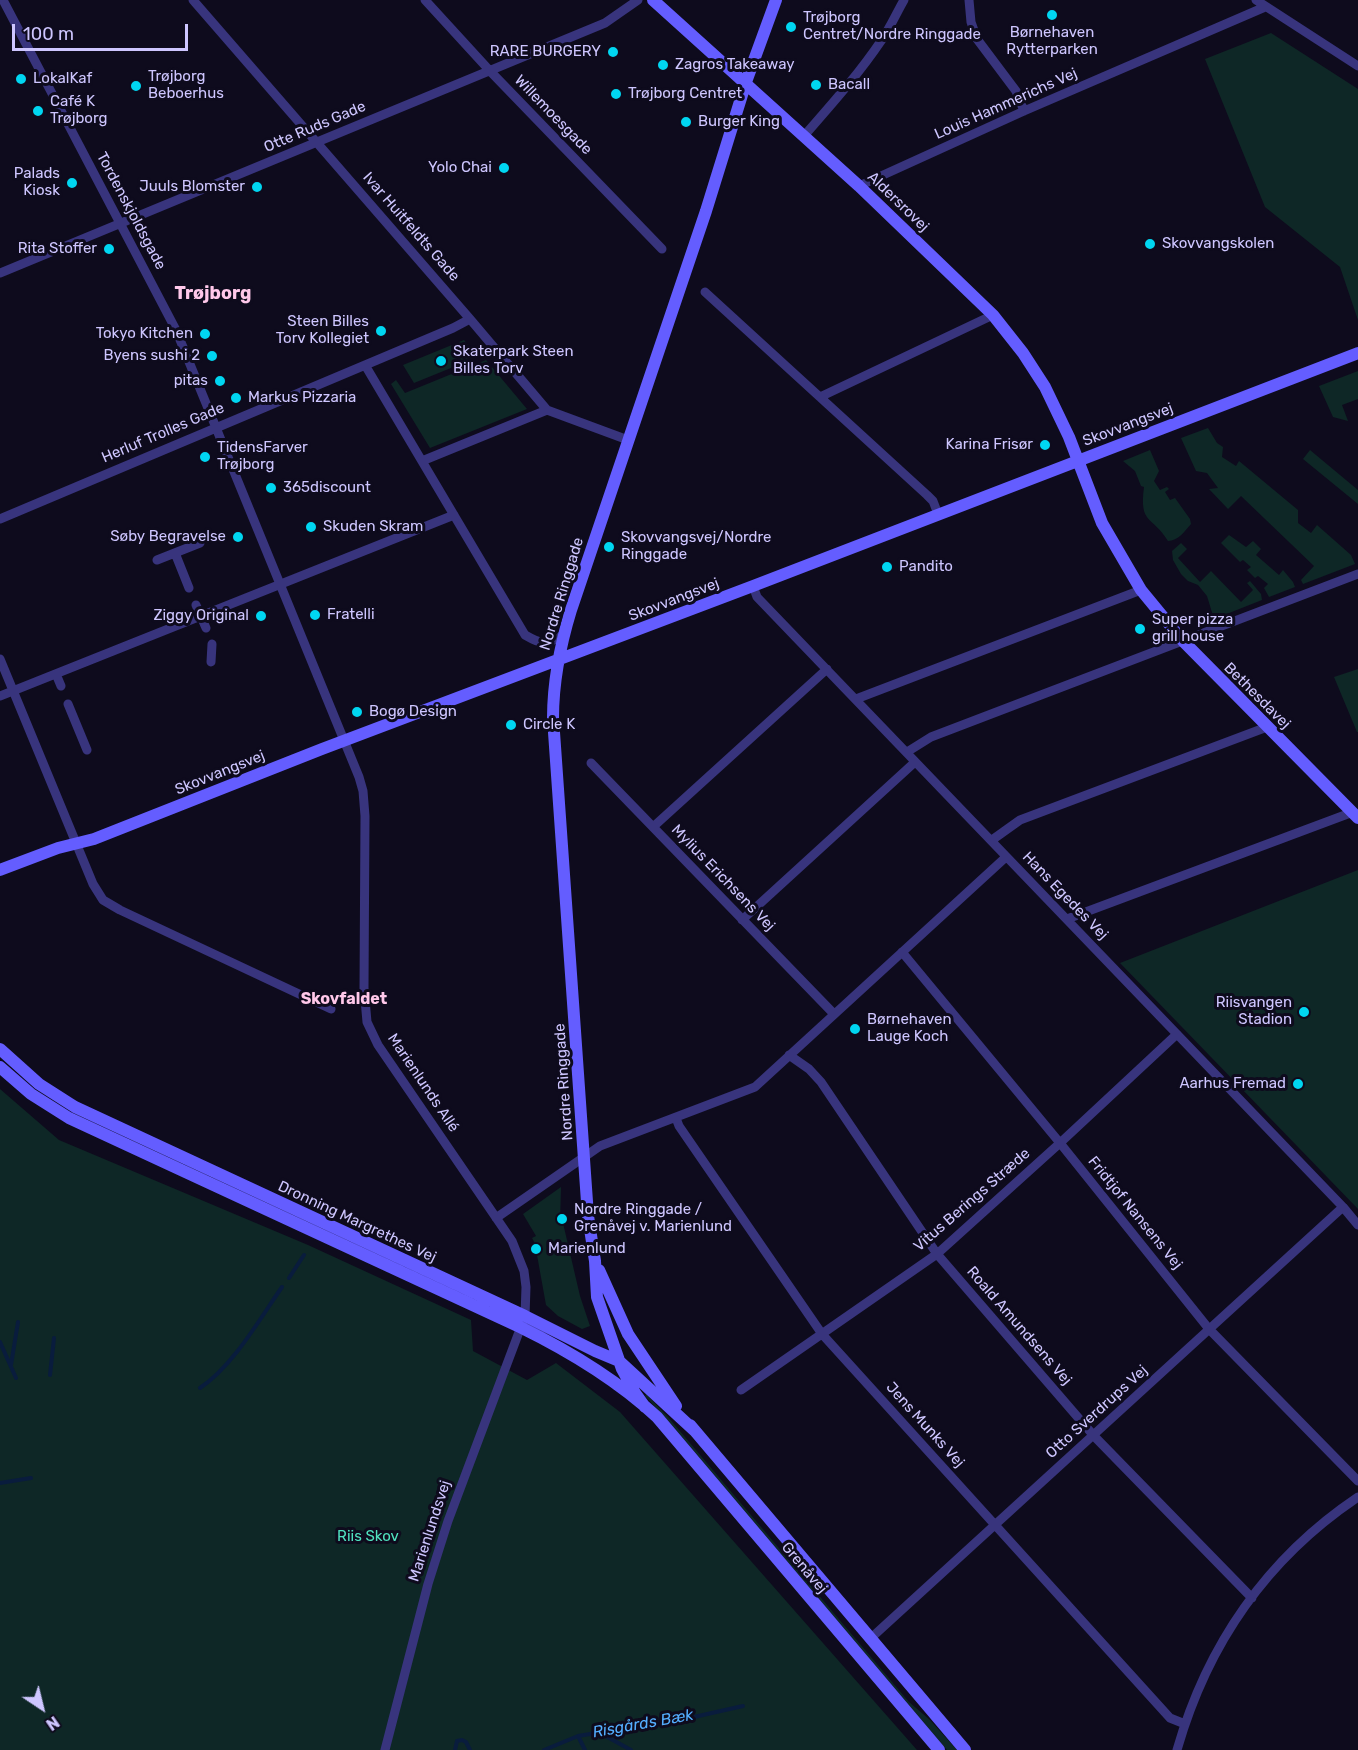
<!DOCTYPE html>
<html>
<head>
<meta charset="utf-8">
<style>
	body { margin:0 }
	#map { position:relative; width:1358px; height:1750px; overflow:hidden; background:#0e0b1d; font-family:Rubik,sans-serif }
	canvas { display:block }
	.north { position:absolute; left:12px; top:1678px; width:60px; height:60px; -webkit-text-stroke:4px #0e0b1d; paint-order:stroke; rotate:145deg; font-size:16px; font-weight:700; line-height:24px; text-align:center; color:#cec6ff }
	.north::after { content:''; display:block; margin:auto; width:21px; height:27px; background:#cec6ff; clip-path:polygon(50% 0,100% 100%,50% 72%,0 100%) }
	.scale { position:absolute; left:12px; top:24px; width:176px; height:27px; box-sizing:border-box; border:3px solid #cec6ff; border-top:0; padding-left:8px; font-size:18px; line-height:21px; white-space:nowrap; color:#cec6ff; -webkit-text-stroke:4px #0e0b1d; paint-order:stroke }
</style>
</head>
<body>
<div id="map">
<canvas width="1358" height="1750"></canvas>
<div class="north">N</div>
<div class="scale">100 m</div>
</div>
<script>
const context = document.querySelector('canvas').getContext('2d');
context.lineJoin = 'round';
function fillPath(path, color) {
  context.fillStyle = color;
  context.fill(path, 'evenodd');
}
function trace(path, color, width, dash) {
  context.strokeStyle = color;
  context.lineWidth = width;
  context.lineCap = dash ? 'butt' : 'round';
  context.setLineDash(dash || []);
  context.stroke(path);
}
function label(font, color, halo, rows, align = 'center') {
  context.font = font + ' Rubik,sans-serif';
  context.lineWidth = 6;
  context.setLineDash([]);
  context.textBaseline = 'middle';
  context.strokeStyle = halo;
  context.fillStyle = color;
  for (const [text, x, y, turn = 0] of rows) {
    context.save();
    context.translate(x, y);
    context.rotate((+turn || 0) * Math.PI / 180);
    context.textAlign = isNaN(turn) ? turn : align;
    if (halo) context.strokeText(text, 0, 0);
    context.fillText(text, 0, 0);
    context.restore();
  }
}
fillPath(new Path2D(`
	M1271 33 1358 89V320L1340 267 1265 207 1205 59Z
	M464 340 478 357 414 383 403 365Z
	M486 360 527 409 430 448 391 384 396 380 405 393Z
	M1358 371V399L1342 405 1348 421 1333 417 1319 386Z
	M1208 428 1217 443 1223 447 1222 457 1236 466 1239 461 1298 510V523L1311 533 1317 525 1351 555 1355 564 1303 584 1301 580 1314 566 1241 496 1228 509 1209 489 1218 488 1207 473 1196 471 1181 438Z
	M1150 450 1159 471 1154 481 1160 490 1167 487 1169 489 1165 492 1170 500 1175 498 1190 519 1191 524C1185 531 1178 541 1168 541 1152 515 1139 525 1144 487L1141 486 1135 471 1123 461Z
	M1310 450 1358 490V504L1303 459Z
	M1229 535 1246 547 1253 541 1261 549 1256 555 1279 575 1283 570 1293 582 1295 587 1269 597 1264 588 1268 584 1258 576 1255 578 1247 570 1251 567 1243 560 1240 562 1221 543Z
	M1181 543 1187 549 1178 558 1200 582 1211 571 1241 602 1253 590 1247 583 1250 581 1261 594 1262 600 1214 619 1207 596 1198 585 1188 581 1181 574 1173 560 1172 551Z
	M1358 669V732H1357L1334 677Z
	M1358 870V1209L1120 963Z
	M0 1089 59 1140 308 1245 471 1320 473 1351 527 1380 556 1363 620 1412 917 1750H0Z
	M561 1187 560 1223H563L580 1296 590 1326 582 1329 558 1316 546 1305 537 1255 540 1253 532 1238 536 1236 523 1214Z
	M646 1394 668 1417 909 1702 930 1720 957 1750H947L666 1418 645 1396Z`), '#0e2726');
trace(new Path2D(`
	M289 1278 304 1255
	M0 1342 16 1378
	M11 1365 18 1322
	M50 1375 54 1338
	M200 1388C233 1366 259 1320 282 1287
	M0 1483 31 1478
	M600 1733 631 1750
	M578 1736 585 1750
	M455 1750 457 1741 462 1740 466 1742 470 1750
	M544 1750 578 1736 694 1717 743 1706`), '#091c3d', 4);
trace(new Path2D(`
	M3 0 176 330 359 777 363 791 365 816 364 988 367 1022 378 1045 512 1241 524 1271 526 1287 525 1316 448 1521 428 1584 385 1750
	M193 0 470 319 547 410 628 440
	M425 0 490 71 662 249
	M969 0 971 22 977 39 1016 91 1024 111
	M1256 0 1358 66
	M804 136C831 105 858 75 881 41 890 28 896 14 904 0
	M859 186 1024 111 1265 7
	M0 273 605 23 638 0
	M705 292 927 495 933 501 938 514
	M365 365 525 635C542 645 546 645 563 635
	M820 397 993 315
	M422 461 547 410
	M0 519 453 328 470 319
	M175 553 189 588
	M157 560 200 543
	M753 586 757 597 1343 1207 1358 1225
	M196 605 206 628
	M0 659 93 884 103 900 120 910 331 1009
	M211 662 212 644
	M56 674 61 686
	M0 696 454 515
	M856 699 1141 590
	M68 704 87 750
	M907 752 931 737 1358 574
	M591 763 834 1014
	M653 827 827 669
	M992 840 1020 820 1267 727
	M1067 919 1353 812
	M742 920 915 762
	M902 952 1060 1143 1209 1329 1358 1481
	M789 1055 809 1069 821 1082 937 1254 1094 1436 1252 1598
	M676 1118 679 1126 822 1334 1170 1718 1185 1724
	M496 1218 600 1146 755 1087 1006 857
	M741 1390 937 1254 1060 1143 1177 1034
	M871 1638 1343 1207
	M1177 1750C1207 1645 1267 1558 1358 1497`), '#38347d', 9);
trace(new Path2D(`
	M653 0 859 186 993 315 1023 353 1045 387 1069 437 1102 523 1141 590 1183 641 1358 818
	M0 870 58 848 94 839 322 749 753 586 1358 353
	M0 1049 39 1084 75 1107 525 1316 595 1351 619 1361 695 1431
	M0 1067 31 1094 69 1118 520 1327C569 1351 617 1380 657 1417L939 1750
	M599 1270 628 1334 676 1406
	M645 1407 635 1393 622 1369 597 1297 595 1261 588 1216 553 718C553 680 560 646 571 610L706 211 746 82 776 0
	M690 1425 965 1750`), '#645dff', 12);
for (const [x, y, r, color] of [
	[1052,15,6,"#00d6f1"],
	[791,27,6,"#00d6f1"],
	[613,52,6,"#00d6f1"],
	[663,65,6,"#00d6f1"],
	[21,79,6,"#00d6f1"],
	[816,85,6,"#00d6f1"],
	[136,86,6,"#00d6f1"],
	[616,94,6,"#00d6f1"],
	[38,111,6,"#00d6f1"],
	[686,122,6,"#00d6f1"],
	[504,168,6,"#00d6f1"],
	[72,183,6,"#00d6f1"],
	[257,187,6,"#00d6f1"],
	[1150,244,6,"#00d6f1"],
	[109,249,6,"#00d6f1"],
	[381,331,6,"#00d6f1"],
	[205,334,6,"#00d6f1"],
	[212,356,6,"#00d6f1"],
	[441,361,6,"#00d6f1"],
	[220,381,6,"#00d6f1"],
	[236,398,6,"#00d6f1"],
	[1045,445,6,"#00d6f1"],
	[205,457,6,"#00d6f1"],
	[271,488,6,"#00d6f1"],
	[311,527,6,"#00d6f1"],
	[238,537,6,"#00d6f1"],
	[609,547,6,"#00d6f1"],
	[887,567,6,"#00d6f1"],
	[315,615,6,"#00d6f1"],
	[261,616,6,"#00d6f1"],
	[1140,629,6,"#00d6f1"],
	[357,712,6,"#00d6f1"],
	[511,725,6,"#00d6f1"],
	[1304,1012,6,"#00d6f1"],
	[855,1029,6,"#00d6f1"],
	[1298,1084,6,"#00d6f1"],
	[562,1219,6,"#00d6f1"],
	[536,1249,6,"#00d6f1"]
]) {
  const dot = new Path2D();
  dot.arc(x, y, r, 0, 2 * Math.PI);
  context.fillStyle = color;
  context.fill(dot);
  trace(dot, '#0e0b1d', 2);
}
label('15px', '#cec6ff', '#0e0b1d', [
	["Trøjborg",803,18],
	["Centret/Nordre Ringgade",803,35],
	["Børnehaven",1052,33,"center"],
	["Rytterparken",1052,50,"center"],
	["RARE BURGERY",601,52,"right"],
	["Zagros Takeaway",675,65],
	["Trøjborg",148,77],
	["Beboerhus",148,94],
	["LokalKaf",33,79],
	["Bacall",828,85],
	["Trøjborg Centret",628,94],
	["Café K",50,102],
	["Trøjborg",50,119],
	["Burger King",698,122],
	["Yolo Chai",492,168,"right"],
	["Palads",60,174,"right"],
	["Kiosk",60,191,"right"],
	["Juuls Blomster",245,187,"right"],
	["Skovvangskolen",1162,244],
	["Rita Stoffer",97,249,"right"],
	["Steen Billes",369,322,"right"],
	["Torv Kollegiet",369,339,"right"],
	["Tokyo Kitchen",193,334,"right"],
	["Skaterpark Steen",453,352],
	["Billes Torv",453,369],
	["Byens sushi 2",200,356,"right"],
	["pitas",208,381,"right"],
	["Markus Pizzaria",248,398],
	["Karina Frisør",1033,445,"right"],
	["TidensFarver",217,448],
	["Trøjborg",217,465],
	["365discount",283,488],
	["Skuden Skram",323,527],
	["Søby Begravelse",226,537,"right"],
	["Skovvangsvej/Nordre",621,538],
	["Ringgade",621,555],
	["Pandito",899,567],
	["Fratelli",327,615],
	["Ziggy Original",249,616,"right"],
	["Super pizza",1152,620],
	["grill house",1152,637],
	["Bogø Design",369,712],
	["Circle K",523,725],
	["Riisvangen",1292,1003,"right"],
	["Stadion",1292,1020,"right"],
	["Børnehaven",867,1020],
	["Lauge Koch",867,1037],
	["Aarhus Fremad",1286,1084,"right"],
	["Nordre Ringgade /",574,1210],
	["Grenåvej v. Marienlund",574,1227],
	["Marienlund",548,1249]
], 'left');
label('15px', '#cec6ff', '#0e0b1d', [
	["Louis Hammerichs Vej",1006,104,-24],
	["Willemoesgade",553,115,46],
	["Otte Ruds Gade",315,127,-23],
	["Aldersrovej",898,202,44],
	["Tordenskjoldsgade",131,211,62],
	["Ivar Huitfeldts Gade",411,227,49],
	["Skovvangsvej",1128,425,-21],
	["Herluf Trolles Gade",163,433,-23],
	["Nordre Ringgade",562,594,-73],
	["Skovvangsvej",674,600,-21],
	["Bethesdavej",1257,696,45],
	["Skovvangsvej",220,773,-22],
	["Mylius Erichsens Vej",723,878,46],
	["Hans Egedes Vej",1065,896,46],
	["Nordre Ringgade",564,1082,-94],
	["Marienlunds Allé",423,1083,56],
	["Vitus Berings Stræde",972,1200,-41],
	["Fridtjof Nansens Vej",1135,1213,51],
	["Dronning Margrethes Vej",357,1222,25],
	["Roald Amundsens Vej",1019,1326,49],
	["Otto Sverdrups Vej",1097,1412,-42],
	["Jens Munks Vej",925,1425,48],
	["Marienlundsvej",430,1531,-72],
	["Grenåvej",804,1568,50]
]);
label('15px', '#50e1bf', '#0e0b1d', [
	["Riis Skov",368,1537]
]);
label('bold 16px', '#ffc8ea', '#0e0b1d', [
	["Skovfaldet",344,999]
]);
label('italic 16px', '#54aeff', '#0e0b1d', [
	["Risgårds Bæk",643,1724,-10]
]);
label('bold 18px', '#ffc8ea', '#0e0b1d', [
	["Trøjborg",213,294]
]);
</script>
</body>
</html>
